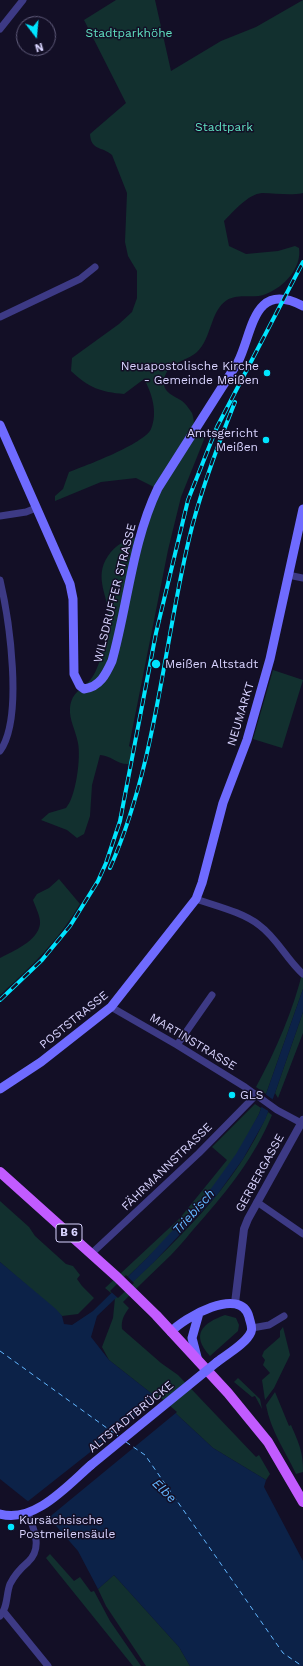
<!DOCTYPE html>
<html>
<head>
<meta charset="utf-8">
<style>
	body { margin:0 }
	#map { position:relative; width:303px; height:1666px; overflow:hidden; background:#130f26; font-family:"Work Sans",sans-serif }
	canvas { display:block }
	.north { position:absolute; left:16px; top:16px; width:40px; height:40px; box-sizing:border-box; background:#130f26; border:1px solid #625e7d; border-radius:50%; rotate:164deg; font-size:11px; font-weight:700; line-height:16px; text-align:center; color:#d9d4ff }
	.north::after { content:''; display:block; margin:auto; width:14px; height:18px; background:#00e5ff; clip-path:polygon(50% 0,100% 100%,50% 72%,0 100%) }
</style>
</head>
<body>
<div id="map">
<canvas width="303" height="1666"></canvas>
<div class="north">N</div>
</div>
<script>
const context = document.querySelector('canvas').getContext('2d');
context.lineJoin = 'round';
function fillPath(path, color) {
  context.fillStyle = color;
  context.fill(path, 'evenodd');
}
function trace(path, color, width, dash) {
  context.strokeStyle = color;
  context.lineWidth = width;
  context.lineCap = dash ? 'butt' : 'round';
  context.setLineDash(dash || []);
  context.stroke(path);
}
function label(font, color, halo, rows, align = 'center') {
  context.font = font + ' "Work Sans",sans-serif';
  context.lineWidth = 3;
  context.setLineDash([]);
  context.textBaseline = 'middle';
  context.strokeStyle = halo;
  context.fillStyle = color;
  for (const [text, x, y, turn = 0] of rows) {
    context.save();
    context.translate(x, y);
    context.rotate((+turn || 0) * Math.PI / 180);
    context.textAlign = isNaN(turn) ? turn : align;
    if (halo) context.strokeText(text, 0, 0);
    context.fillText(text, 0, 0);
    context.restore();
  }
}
fillPath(new Path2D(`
	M116 0H155L171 71 221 41 256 27 303 0V193C289 196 276 193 262 193 248 194 233 212 224 221L229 246 246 254 278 251 295 246 299 248C302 268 284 287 266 294 255 299 239 293 227 300 210 311 212 338 197 352 186 362 167 362 164 380 162 393 175 396 182 401 186 404 190 410 192 413 194 418 194 426 195 431L205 437 181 497 168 550 129 746 132 748 129 764C118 765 110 755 100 755L92 785 90 816 84 834 77 838 67 830 41 820 49 813 66 808C76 797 81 758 78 743 76 731 69 720 70 708 72 691 82 690 91 679 97 671 101 658 103 648 106 639 108 628 109 618 109 597 93 578 108 556 115 545 128 538 141 536L158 489 136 478 101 482 55 501V496L63 489 69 472C85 466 144 444 151 429 158 413 152 393 144 379L124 394C101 392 89 388 71 371L72 358 119 324 132 312 137 298V271L128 256 125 242 127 193 112 155C102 146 91 151 90 134L126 103 84 20Z
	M273 670 303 680 282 748 253 739Z
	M59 879 80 904C59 940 31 967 0 995V958C13 951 38 941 40 924 41 917 35 906 33 900L37 894 49 888Z
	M303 970V989L266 1094 256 1087C276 1050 293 1011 303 970Z
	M303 1012V1033L278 1098 275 1093Z
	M255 1104 261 1108 259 1114C252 1127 245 1141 237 1154 204 1206 155 1250 111 1293L105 1288 180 1218 227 1160 212 1147Z
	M268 1112 272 1115C255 1156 229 1189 199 1223 189 1234 181 1245 171 1255 155 1271 138 1286 123 1302L129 1308C124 1315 121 1320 122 1329L161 1363 178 1375 256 1457 259 1455 270 1474 266 1480 213 1448 170 1408 109 1360 102 1347 113 1318 115 1298C172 1246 238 1185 268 1112Z
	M0 1201 29 1227 35 1236 66 1264 73 1266 80 1275 77 1279 82 1286 94 1298 78 1314 62 1316 0 1262Z
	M225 1315 236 1318 239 1325 238 1331 210 1356C190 1334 203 1323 225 1315Z
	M283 1327 290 1355 274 1388 265 1400 262 1380 270 1373 263 1365 265 1360 262 1356 264 1351 280 1337V1331Z
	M238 1378 260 1399 262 1409 255 1396 252 1397 234 1382Z
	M275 1392 289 1426 291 1425C299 1444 303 1451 303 1472L296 1474C285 1450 271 1432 266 1405Z
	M50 1554 74 1581 80 1577 91 1592 94 1591 110 1621 141 1666H133L46 1558Z
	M114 1575 179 1647 190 1666H146L106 1606 98 1589Z`), '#12302f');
fillPath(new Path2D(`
	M303 989V1012L275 1093 265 1120 243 1159 217 1195 154 1262 97 1316 91 1337 109 1360 170 1408 213 1448 266 1480 264 1487 303 1561V1666H190L179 1647 114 1575 98 1589 78 1551 50 1519 0 1479V1262L56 1309 62 1316 64 1324 72 1325 93 1311 148 1257 210 1190 236 1154 259 1114Z`), '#0c2248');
fillPath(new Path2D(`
	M265 1094 275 1101 270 1112 260 1106Z
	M126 1275 134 1283 118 1298 110 1291Z
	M160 1397 177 1412 47 1519 27 1502Z`), '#130f26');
trace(new Path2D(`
	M0 1351 118 1436
	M126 1442 145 1455 283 1653 302 1666`), '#62b6ff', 1, [5, 4]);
trace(new Path2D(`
	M0 29 23 0
	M0 317 80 279 95 267
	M0 516 26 512 36 508
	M288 575 303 578
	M0 580C9 618 24 718 0 751
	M196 899C216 906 242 912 259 925 277 938 287 960 303 974
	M111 1007 177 1045 245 1087 277 1110 303 1124
	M177 1045 212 995
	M257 1202 303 1234
	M92 1253 199 1153 256 1095
	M252 1328 269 1325 284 1316
	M4 1612 48 1666
	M0 1616C8 1608 6 1594 10 1584 14 1576 21 1568 28 1562 43 1548 34 1530 28 1513`), '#3d3a85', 7);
trace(new Path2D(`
	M235 1303 244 1229 248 1219 303 1120`), '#3d3a85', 8);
trace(new Path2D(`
	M0 425 70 584 73 599 74 674 80 686 84 689C100 687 106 674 112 661 128 604 132 542 158 488L238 362C253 332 253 280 303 306
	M0 1089 41 1062 111 1007 196 899 202 883 223 803 247 740 270 659 303 509
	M171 1332C183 1318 241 1285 249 1317 250 1322 253 1327 251 1332 246 1344 227 1354 217 1362
	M198 1361 192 1338 199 1313
	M0 1514C34 1524 68 1485 91 1465`), '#6f6bff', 9);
trace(new Path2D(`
	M0 1172 117 1277 156 1315 228 1393 268 1442 303 1502`), '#c25bff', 10);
const rail = new Path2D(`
	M110 868C156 764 163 649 189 539 200 492 217 447 235 402
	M0 1000 42 960 70 926 98 881 106 863 120 821 156 633 188 500 217 427 303 262`);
trace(rail, '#00e5ff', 4);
trace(rail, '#130f26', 2.5, [8]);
trace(new Path2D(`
	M91 1465 217 1362`), '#6f6bff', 9);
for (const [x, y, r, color] of [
	[267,373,4,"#00e5ff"],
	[266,440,4,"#00e5ff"],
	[156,664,5,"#00e5ff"],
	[232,1095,4,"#00e5ff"],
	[11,1527,4,"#00e5ff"]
]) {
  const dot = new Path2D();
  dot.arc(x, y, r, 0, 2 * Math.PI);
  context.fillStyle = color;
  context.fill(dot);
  trace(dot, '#130f26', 1.5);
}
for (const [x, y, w] of [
	[69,1233,26]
]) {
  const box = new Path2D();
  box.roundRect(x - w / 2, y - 9, w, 18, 3);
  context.fillStyle = '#130f26';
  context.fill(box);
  trace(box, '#d9d4ff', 1);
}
label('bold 11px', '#d9d4ff', null, [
	["B 6",69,1233]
]);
label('12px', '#5fe0c0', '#130f26', [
	["Stadtparkhöhe",129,33],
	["Stadtpark",224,127]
]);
label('12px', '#d9d4ff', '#130f26', [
	["Neuapostolische Kirche",259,366,"right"],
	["- Gemeinde Meißen",259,380,"right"],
	["Amtsgericht",258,433,"right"],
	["Meißen",258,447,"right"],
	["Meißen Altstadt",165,664],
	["GLS",240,1095],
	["Kursächsische",19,1520],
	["Postmeilensäule",19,1534]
], 'left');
label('12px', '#d9d4ff', '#130f26', [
	["WILSDRUFFER STRASSE",115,593,-76],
	["NEUMARKT",241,714,-73],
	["POSTSTRASSE",74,1020,-39],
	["MARTINSTRASSE",193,1042,31],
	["FÄHRMANNSTRASSE",167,1167,-44],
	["GERBERGASSE",260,1173,-61],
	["ALTSTADTBRÜCKE",131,1417,-39]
]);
label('italic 13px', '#62b6ff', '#130f26', [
	["Triebisch",194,1212,-48],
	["Elbe",164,1491,44]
]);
</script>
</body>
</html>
